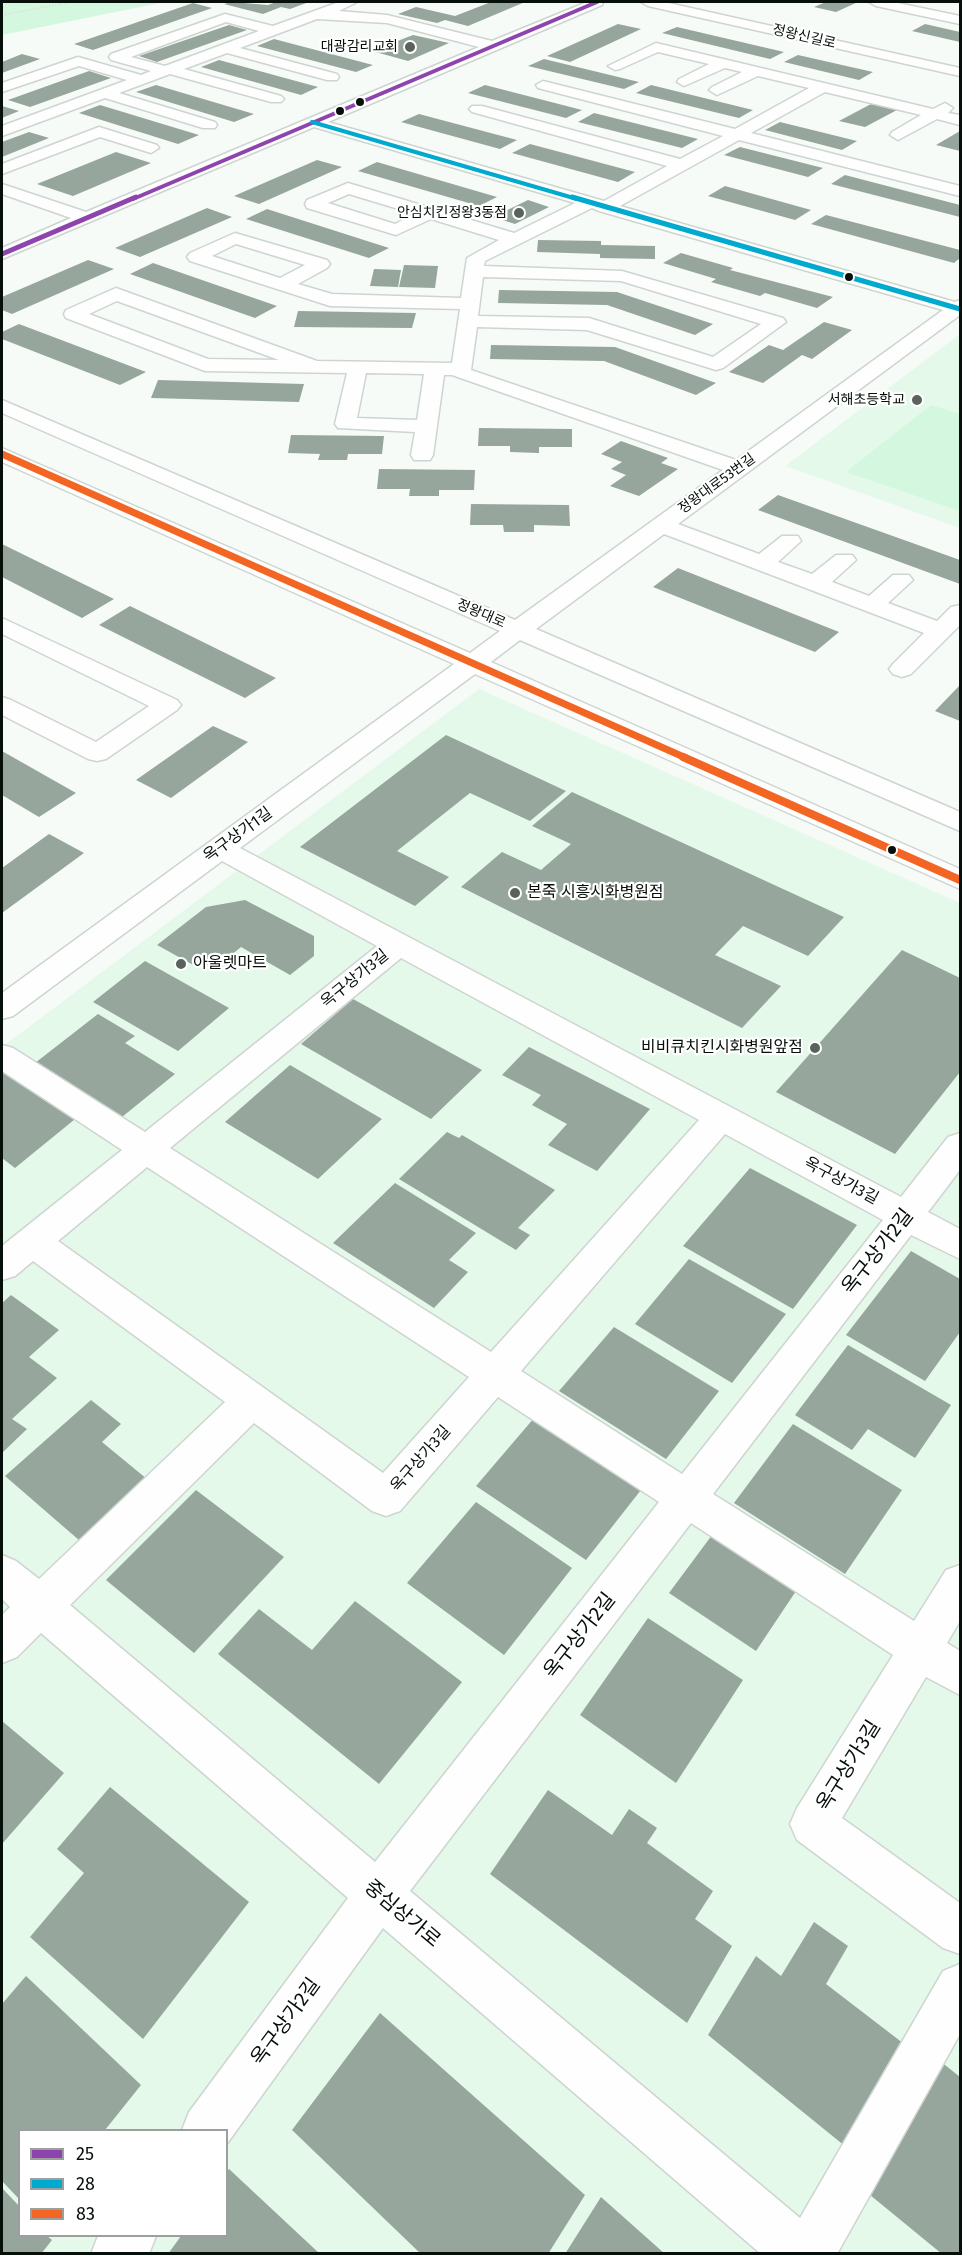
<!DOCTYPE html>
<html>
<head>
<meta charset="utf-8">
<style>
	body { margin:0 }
	#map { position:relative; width:962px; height:2255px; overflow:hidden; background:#f6fbf7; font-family:"Fira Sans",sans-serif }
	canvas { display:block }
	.frame { position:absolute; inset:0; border:3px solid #060f09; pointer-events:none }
	.legend { position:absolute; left:18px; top:2129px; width:210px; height:108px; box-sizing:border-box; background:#fff; border:2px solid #9b9f9d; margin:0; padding:8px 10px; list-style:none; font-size:18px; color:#060f09 }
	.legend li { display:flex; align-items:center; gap:12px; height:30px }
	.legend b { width:30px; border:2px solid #9b9f9d }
</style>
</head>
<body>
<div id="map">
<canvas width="962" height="2255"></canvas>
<div class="frame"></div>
<ul class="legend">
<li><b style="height:8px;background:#8e44ad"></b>25</li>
<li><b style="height:8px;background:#00a9ce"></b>28</li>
<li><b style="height:8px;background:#f26522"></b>83</li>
</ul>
</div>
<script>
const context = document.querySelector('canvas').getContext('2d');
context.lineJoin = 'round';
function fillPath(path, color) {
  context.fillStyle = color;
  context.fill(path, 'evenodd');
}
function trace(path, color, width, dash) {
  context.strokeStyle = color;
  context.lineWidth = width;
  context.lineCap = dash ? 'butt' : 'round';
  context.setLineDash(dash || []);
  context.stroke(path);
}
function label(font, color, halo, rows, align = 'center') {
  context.font = font + ' "Fira Sans","Noto Sans KR",sans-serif';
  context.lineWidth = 4.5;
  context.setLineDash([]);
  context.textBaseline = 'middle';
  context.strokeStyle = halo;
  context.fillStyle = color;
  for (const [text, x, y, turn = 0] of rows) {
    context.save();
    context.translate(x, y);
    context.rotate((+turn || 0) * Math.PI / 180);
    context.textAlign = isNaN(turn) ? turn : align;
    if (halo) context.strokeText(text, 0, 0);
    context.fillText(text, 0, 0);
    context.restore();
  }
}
fillPath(new Path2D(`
	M960 334V528L785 466Z
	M479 689 960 903V2253L2 2254V1047ZM20 2130H226V2236H20Z`), '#e4f9ea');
fillPath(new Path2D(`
	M2 2H165L2 35Z
	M931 405 960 414V511L846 472Z`), '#d3f8df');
fillPath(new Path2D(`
	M232 2 268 5 276 2H309L290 9 281 7 263 14 224 4Z
	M491 2H525L468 26 445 20 437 23 398 14 416 7 455 16Z
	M826 2H858L836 12 814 7Z
	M193 3 212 8 93 50 74 44Z
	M618 24 641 29 570 62 547 56Z
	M925 24 960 32V42L912 31Z
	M229 25 247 30 157 62 139 56Z
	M677 27 784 52 770 59 662 33Z
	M413 35 449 43 408 61 372 51Z
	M274 39 373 65 356 72 257 46Z
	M22 54 40 59 2 73V62Z
	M798 55 873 72 859 80 784 62Z
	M544 59 639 82 624 89 528 66Z
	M219 60 318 87 301 95 201 67Z
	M89 71 111 78 30 107 8 100Z
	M156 85 254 114 234 122 136 92Z
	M485 85 582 110 566 118 468 93Z
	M651 85 753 110 739 118 636 93Z
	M871 104 897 110 865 127 839 121Z
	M100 105 199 135 178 144 79 113Z
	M2 106 19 111 2 118Z
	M594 113 698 139 682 148 578 122Z
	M419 114 517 140 500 149 401 122Z
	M780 122 857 141 842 150 765 130Z
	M960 131V151L936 145Z
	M29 132 49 138 2 157V142Z
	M530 144 635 172 618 182 512 153Z
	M740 147 823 168 808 177 724 155Z
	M116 152 151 163 73 196 37 184Z
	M317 160 342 167 259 204 234 196Z
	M377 162 497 197 479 206 358 171Z
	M845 175 960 205V217L831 184Z
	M725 186 811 210 795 220 708 196Z
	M528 200 549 207 515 224 493 217Z
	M207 208 232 217 140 257 115 248Z
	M267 209 389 248 369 258 246 219Z
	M826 215 960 250V258L954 263 811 224Z
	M538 240 601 241V245L655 246V259L600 258V254L537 252Z
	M681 253 733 268 730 270 833 297 817 308 765 293 760 296 711 282 716 279 663 263Z
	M88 260 114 269 12 314 2 310V297Z
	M153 263 277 306 255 318 130 274Z
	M404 265 438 266 435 288 399 287Z
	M374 269 401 270 398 287 370 286Z
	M499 290 617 292 713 324 695 335 607 305 498 303Z
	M298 311 416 313 412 328 294 327Z
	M824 322 852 330 812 359 802 355 763 383 729 372 769 345 783 350Z
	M19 324 146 372 120 385 2 339V332Z
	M491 345 615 347 716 383 696 395 604 361 490 359Z
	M158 380 304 384 299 402 151 398Z
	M479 428 572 429V447H539V453L510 452V446H478Z
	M291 435 384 436 382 454H348L347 460H318L320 454 288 453Z
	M621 441 668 458 661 463 678 469 639 496 610 486 626 475 611 469 622 462 601 454Z
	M379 469 475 470 474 490H439V496H409L410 489H377Z
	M778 495 960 560V584L758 510Z
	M471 504 569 505 570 526 534 525V532H504L503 525H470Z
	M2 544 114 599 82 618 2 577Z
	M678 568 839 632 815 652 653 587Z
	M130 606 276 678 245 698 99 625Z
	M960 685V721L935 711Z
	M213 726 248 742 171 798 136 780Z
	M446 735 566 791 530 821 470 793 397 851 449 877 415 906 300 847Z
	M2 751 76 793 39 817 2 795Z
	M572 792 844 917 808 956 743 926 715 955 781 986 742 1028 461 887 502 852 541 870 571 844 532 826Z
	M49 834 84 853 2 913V868Z
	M245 900 314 936V956L290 975 241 947 224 961 197 967 157 945 206 907Z
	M902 950 960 978V1072L895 1154 776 1092Z
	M145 961 229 1008 178 1051 93 1002Z
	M353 999 482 1070 431 1119 301 1044Z
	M98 1014 135 1036 125 1043 175 1074 122 1117 35 1063Z
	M529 1047 650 1109 597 1171 548 1145 567 1124 532 1105 541 1095 502 1075Z
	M2 1065 80 1115 15 1168 2 1158Z
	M290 1065 382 1119 318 1179 225 1122Z
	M447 1132 459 1138 462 1135 555 1190 518 1228 530 1235 516 1250 399 1179Z
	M750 1168 857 1225 793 1309 683 1246Z
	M395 1183 476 1233 449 1260 468 1272 434 1308 333 1243Z
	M911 1251 960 1279V1332L925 1381 846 1335Z
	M689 1259 786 1314 732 1383 635 1324Z
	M11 1295 59 1330 29 1357 57 1378 12 1419 27 1429 2 1453V1303Z
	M614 1327 719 1391 666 1459 559 1391Z
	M848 1345 951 1405 915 1458 868 1429 852 1450 795 1415Z
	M91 1400 121 1424 102 1442 153 1484 87 1547 5 1476Z
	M540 1411 648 1481 586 1560 476 1486Z
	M793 1424 902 1490 845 1574 734 1503Z
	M196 1490 284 1557 194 1653 106 1580Z
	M476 1502 572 1568 504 1655 407 1583Z
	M718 1527 802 1582 756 1651 669 1593Z
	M355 1601 462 1682 379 1784 218 1654 259 1609 312 1650Z
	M648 1618 743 1680 676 1783 580 1715Z
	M2 1721 64 1773 2 1844Z
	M110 1787 249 1902 143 2039 30 1937 84 1873 57 1849Z
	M548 1790 612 1835 629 1809 657 1828 647 1843 713 1891 695 1919 732 1946 687 2023 490 1874Z
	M814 1922 848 1946 826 1984 908 2047 851 2151 708 2035 756 1956 781 1976Z
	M26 1976 141 2085 105 2130H20V2200L2 2181V2004Z
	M380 2013 585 2195 548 2254H421L292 2130Z
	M935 2057 960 2077V2254H942L864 2190Z
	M229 2169 320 2254H168L181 2236H226V2172Z
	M2 2188 20 2207V2236H47L52 2240 41 2254H2Z
	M601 2197 665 2254H565Z`), '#96a69c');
const minor = new Path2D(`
	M339 2H357L339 11 387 15 492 41 587 2H603L602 5 328 122 604 201 667 166 472 112 469 109 472 106H482L680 159 723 136 538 88 536 85 543 81 735 129 809 88 758 76 717 95 709 90 712 87 742 72 725 68 684 86 677 82 679 79 709 64 658 52 620 69 615 70 608 66 656 43 933 109 945 103 953 108 948 113 960 115V125L937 119 898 140 890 135 892 132 921 115 825 92 751 133 960 186V196L739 140 620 206 955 302 960 300V315L678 524 759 554 782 536H798L801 541 778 562 812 574 836 555H852L856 560 832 582 869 596 893 575H909L913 580 888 603 937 621 951 607 960 605V625L911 674 902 677 893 674 889 669 893 664 924 633 664 534 536 629 960 812V831L520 640 491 662 960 869V889L475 674 240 848 901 1197 948 1137 960 1133V1170L928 1212 960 1229V1259L911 1235 713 1494 914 1621 946 1570 960 1565V1621L947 1643 960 1651V1695L926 1677 842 1818 960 1903V1954L943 1948 797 1840 790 1824 797 1808 893 1655 691 1523 410 1891 800 2218 943 1971 960 1964V2034L837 2254H761L383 1928 226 2145V2130H182L189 2112 348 1898 41 1633 17 1657 2 1663V1615L10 1607 2 1599V1555L16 1561 39 1579 225 1402 33 1261 15 1276 2 1280V1246L122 1150 2 1071V1045L13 1048 145 1132 377 946 222 861 13 1016 2 1019V993L454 664 2 462V448L470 653 500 631 2 413V400L515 620 723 470 452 375H444L433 455 430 460H414L411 455 415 432 338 428 335 424 347 373 205 371 66 318 64 314 66 310 116 288 317 361 452 363 460 309 330 306 190 261 187 257 190 253 235 233 327 260 330 264 327 268 298 284 332 294 461 298 467 258 499 240 431 219 396 235 307 208 305 204 307 200 348 183 514 233 575 203 314 127 2 259V248L71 218 2 194V184L86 212 479 47 387 23 317 19 240 48 337 74 339 77 337 80H327L227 53 184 69 281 96 284 99 281 102H271L170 74 119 93 215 122 217 125 215 128H203L105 98 2 136V126L127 80 79 66 2 92V83L78 57 141 75 151 71 111 60 109 57 111 54 225 14 273 26ZM226 22 259 31 165 66 131 57ZM349 194 415 214 395 224 328 203ZM592 208 599 211 943 310 736 460 471 370 477 327 587 330 716 370 723 368 786 322 783 318 622 271 484 266 485 261ZM236 244 305 265 280 278 212 256ZM483 277 621 281 761 324 713 357 589 318 478 316ZM117 301 279 360 208 359 89 314ZM366 373 424 374 417 420 357 418ZM401 958 699 1120 491 1352 170 1148ZM725 1134 883 1220 682 1474 521 1371ZM147 1167 469 1377 383 1473 58 1241ZM498 1397 659 1502 375 1862 70 1605 254 1423 372 1511 386 1516 400 1511Z
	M641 2H664L960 68V76L648 6Z
	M869 2H893L960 16V24L876 6Z
	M99 127 157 145 159 148 151 153 100 137 2 174V164Z
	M2 618 177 700 181 705 177 710 106 759 97 761 88 759 2 715V697L11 700 96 742 149 706 2 634Z
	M98 2236H156L149 2254H91Z`);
trace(minor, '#ced5d0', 3);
trace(new Path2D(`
	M2 15 72 2`), '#d7dad8', 1.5, [1, 2]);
fillPath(minor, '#fefefe');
trace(new Path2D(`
	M133 199 597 2`), '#8e44ad', 4);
trace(new Path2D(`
	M2 254 136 197`), '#8e44ad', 5);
trace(new Path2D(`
	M312 122 577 199`), '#00a9ce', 4);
trace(new Path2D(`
	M572 197 960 309`), '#00a9ce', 5);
trace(new Path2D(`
	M2 454 686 758`), '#f26522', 7);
trace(new Path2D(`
	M683 757 960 880`), '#f26522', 8);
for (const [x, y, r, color] of [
	[410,47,6,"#5a625c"],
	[360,102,5,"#060f09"],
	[340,111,5,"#060f09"],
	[519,213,6,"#5a625c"],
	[849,277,5,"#060f09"],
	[917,400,6,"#5a625c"],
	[892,850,5,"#060f09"],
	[515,893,6,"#5a625c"],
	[181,964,6,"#5a625c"],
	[815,1048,6,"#5a625c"]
]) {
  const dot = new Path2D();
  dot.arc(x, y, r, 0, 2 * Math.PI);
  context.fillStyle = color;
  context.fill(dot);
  trace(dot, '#fff', 2);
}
label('14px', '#060f09', '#fff', [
	["정왕신길로",804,37,13],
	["정왕대로53번길",717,484,-36],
	["정왕대로",481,614,23]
]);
label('14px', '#060f09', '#fff', [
	["대광감리교회",398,47],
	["안심치킨정왕3동점",507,213],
	["서해초등학교",905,400]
], 'right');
label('16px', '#060f09', '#fff', [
	["옥구상가1길",238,835,-36],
	["옥구상가3길",355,979,-39],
	["옥구상가3길",841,1181,28],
	["옥구상가3길",421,1459,-49]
]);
label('16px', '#060f09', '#fff', [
	["본죽 시흥시화병원점",527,893],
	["아울렛마트",193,964],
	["비비큐치킨시화병원앞점",803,1048,"right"]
], 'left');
label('20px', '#060f09', '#fff', [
	["옥구상가2길",878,1252,-52],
	["옥구상가2길",580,1636,-52],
	["옥구상가3길",849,1766,-58],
	["중심상가로",402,1914,40],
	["옥구상가2길",286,2022,-54]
]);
</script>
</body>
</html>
